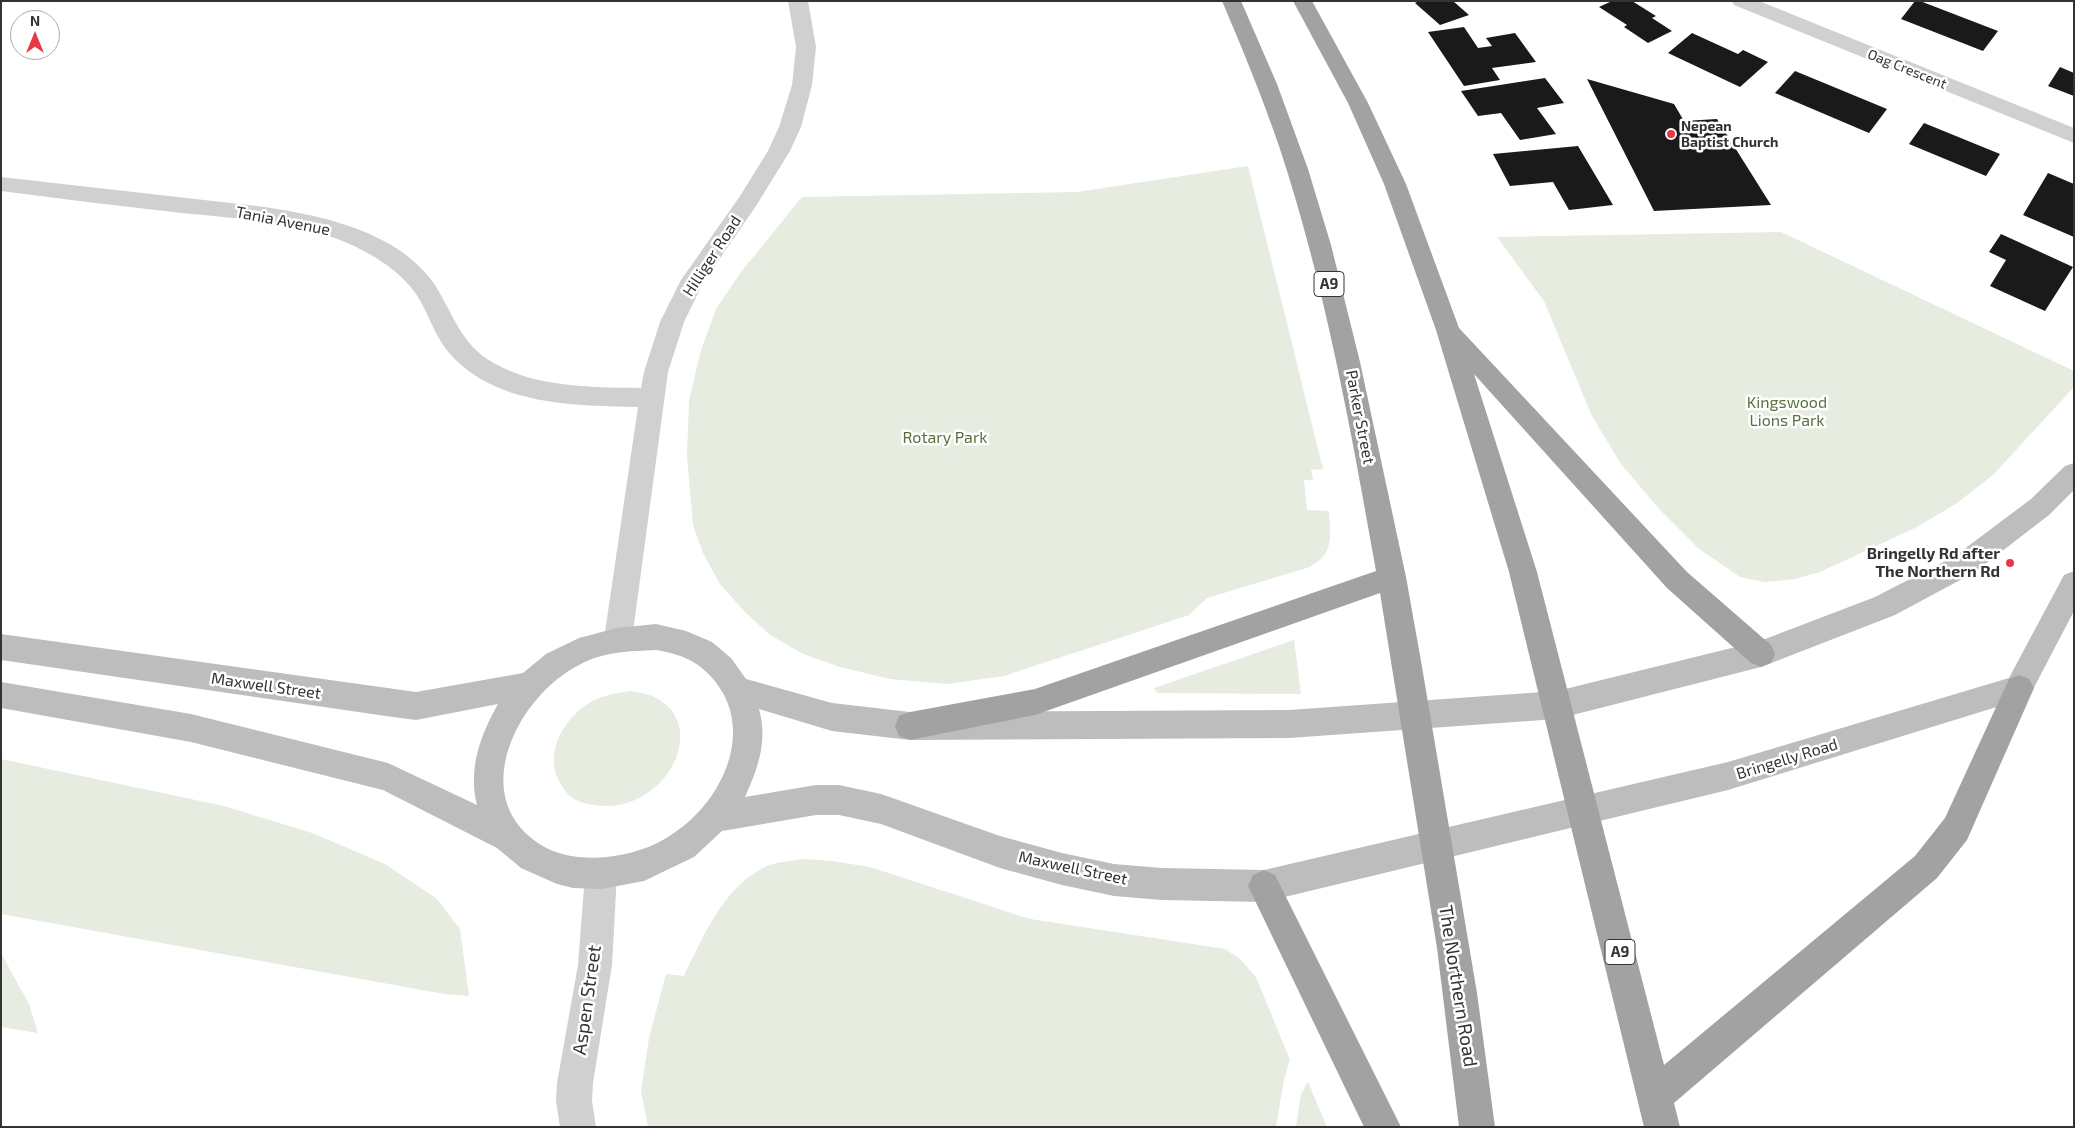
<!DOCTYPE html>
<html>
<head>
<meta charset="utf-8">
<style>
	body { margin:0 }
	#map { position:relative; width:2075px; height:1128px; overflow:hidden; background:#fff; font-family:"Exo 2",sans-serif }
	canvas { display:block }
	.frame { position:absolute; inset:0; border:2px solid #333; pointer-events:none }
	.north { position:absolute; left:10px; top:10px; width:50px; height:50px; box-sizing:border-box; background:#fff; border:1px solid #adadad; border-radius:50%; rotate:0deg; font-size:14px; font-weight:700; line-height:20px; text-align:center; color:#333 }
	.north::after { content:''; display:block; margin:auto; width:18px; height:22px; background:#e63946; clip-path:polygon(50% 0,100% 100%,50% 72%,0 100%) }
</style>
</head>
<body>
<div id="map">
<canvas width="2075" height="1128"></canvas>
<div class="frame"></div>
<div class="north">N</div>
</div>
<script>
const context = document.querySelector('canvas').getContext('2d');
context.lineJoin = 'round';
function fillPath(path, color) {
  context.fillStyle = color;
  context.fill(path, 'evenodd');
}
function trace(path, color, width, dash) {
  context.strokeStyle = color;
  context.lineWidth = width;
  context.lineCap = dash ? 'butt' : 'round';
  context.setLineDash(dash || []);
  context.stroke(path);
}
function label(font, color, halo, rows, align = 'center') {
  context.font = font + ' "Exo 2",sans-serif';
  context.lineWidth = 5;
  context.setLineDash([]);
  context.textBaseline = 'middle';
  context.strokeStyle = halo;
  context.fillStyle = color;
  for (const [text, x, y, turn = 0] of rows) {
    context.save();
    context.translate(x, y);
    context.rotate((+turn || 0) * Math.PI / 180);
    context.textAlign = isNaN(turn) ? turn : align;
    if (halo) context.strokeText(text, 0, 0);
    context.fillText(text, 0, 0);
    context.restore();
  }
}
fillPath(new Path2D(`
	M1248 166 1323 469 1311 470 1313 480H1304L1307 510 1329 511C1330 535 1335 553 1310 567L1207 598 1189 615 1004 676 947 684 890 679 840 667 803 654 770 635 745 612 720 584 703 553 693 525 687 456 689 401 701 350 716 309 741 272 802 197 1077 192Z
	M1781 232 2074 371V387L1993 475 1957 503 1917 527 1820 572 1795 579 1765 582 1740 577 1699 549 1660 510 1621 464 1592 416 1544 301 1497 237Z
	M1294 640 1301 694 1157 693 1154 688Z
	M631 691C637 692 644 693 649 695 719 721 661 828 581 802 570 799 563 789 558 779 544 751 566 716 591 702 604 695 617 693 631 691Z
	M1 759 224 806 312 833 385 864 436 898 460 929 469 996 444 994 1 914Z
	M802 859 832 861 870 867 1030 919 1225 949 1240 959 1256 977 1290 1060 1284 1079 1276 1127H648L641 1091 649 1038 666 974 684 976C704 935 723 887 767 866 777 862 791 861 802 859Z
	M1 953 29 1004 38 1033 1 1027Z
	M1308 1082 1327 1127H1296L1301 1094Z`), '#e6ecdf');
fillPath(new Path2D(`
	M1419 1H1453L1469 15 1440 25 1415 3Z
	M1612 1H1632L1656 16 1652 18 1672 31 1648 43 1624 27 1627 25 1599 7Z
	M1915 1H1920L1998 31 1983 51 1901 19Z
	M1464 27 1478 48 1492 46 1486 38 1515 33 1536 62 1492 68 1500 80 1464 86 1428 32Z
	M1692 33 1738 54 1743 50 1768 62 1740 87 1668 53Z
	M2060 67 2074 73V96L2048 86Z
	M1795 71 1887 109 1869 133 1775 93Z
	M1545 78 1564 103 1537 108 1556 134 1520 140 1501 113 1478 116 1461 91Z
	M1587 79 1674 104 1684 121 1717 119 1771 205 1654 211Z
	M1924 123 2000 154 1986 176 1909 144Z
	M1578 146 1613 205 1569 210 1553 182 1510 186 1493 154Z
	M2048 173 2074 184V237L2023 215Z
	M2001 234 2073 267 2045 311 1990 286 2006 260 1989 252Z`), '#1a1a1a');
fillPath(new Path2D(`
	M788 1H808L816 47 812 85 801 127 790 151 756 206 703 283 684 322 668 372 632 639 628 648 618 652 608 648 604 639 638 407C575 406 496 405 451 355 437 340 430 319 421 302 406 275 379 258 352 245 299 221 238 219 182 213 121 206 61 199 1 191V177L257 206C316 214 396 230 433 282 451 309 459 340 487 359 532 388 590 387 641 388L644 372 660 322 681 280 740 196 768 151 779 127 792 85 796 47Z
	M1732 1H1759L2074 128V143L1734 5Z
	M601 858 612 863 617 874 612 965 593 1083 592 1101 596 1127H560L556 1101 557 1083 578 965 585 874 590 863Z`), '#d0d0d0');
fillPath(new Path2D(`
	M2074 463V490L2049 515 1975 572 1895 615 1761 667 1557 719 1289 738 910 740 832 731 759 709C768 741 758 768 745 797L816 785H839L881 794 1000 836 1062 853 1114 864 1162 868 1264 870 1728 762 2009 678 2064 575 2074 571V611L2029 697 1728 790 1264 902 1162 900 1114 896 1062 885 1000 868 881 824 839 815H816L722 831 694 857 644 881 602 889 573 888 557 884 521 868 497 848 383 790 191 742 1 708V682L191 714 388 763 477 805C468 769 480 736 498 704L416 720 386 716 1 660V634L416 692 523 673 546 654 579 638 617 628 656 624 686 631 712 642 731 658 746 679 832 703 910 712 1289 710 1557 691 1760 641 1875 597 1955 556 2031 499 2065 466ZM656 650C687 655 706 665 723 693 751 744 716 807 671 835 652 848 630 854 607 857 584 859 558 857 538 843 467 795 518 696 579 665 602 652 630 651 656 650Z`), '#bdbdbd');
fillPath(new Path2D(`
	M1222 1H1241L1277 84 1308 169 1331 245 1360 362 1406 577 1421 661 1477 993 1495 1127H1459L1437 948 1380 593 1035 715 910 740 899 736 895 726 899 716 910 712 1035 689 1376 571C1351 429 1325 286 1280 149 1263 99 1243 50 1222 1Z
	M1293 1H1312L1368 103 1406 184 1459 328 1687 572 1771 645 1775 654 1771 663 1761 667 1751 663 1667 588 1474 374 1537 572 1664 1065 1915 856 1945 818 2009 679 2019 675 2029 679 2034 688 1967 840 1937 878 1674 1103 1680 1127H1644L1509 572 1436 330 1384 184 1348 103Z
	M1264 870 1275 875 1401 1127H1364L1248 886 1253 875Z`), '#a2a2a2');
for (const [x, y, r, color] of [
	[1671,134,5,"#e63946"],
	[2010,563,5,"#e63946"]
]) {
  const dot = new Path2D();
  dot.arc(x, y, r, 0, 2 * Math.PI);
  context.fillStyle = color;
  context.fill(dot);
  trace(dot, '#fff', 2);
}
label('14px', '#333', '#fff', [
	["Oag Crescent",1907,69,22]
]);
label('bold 14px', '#333', '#fff', [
	["Nepean",1681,126],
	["Baptist Church",1681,142]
], 'left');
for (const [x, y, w] of [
	[1329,284,30],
	[1620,952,30]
]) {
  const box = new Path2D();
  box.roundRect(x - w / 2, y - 12.5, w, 25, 4);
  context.fillStyle = '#fff';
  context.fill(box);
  trace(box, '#333', 1);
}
label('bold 15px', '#333', null, [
	["A9",1329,284],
	["A9",1620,952]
]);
label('16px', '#333', '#fff', [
	["Tania Avenue",283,221,11],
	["Hilliger Road",712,256,-57],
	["Parker Street",1360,417,79],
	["Maxwell Street",266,686,8],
	["Bringelly Road",1787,759,-17],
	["Maxwell Street",1073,868,12]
]);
label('16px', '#56703f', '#fff', [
	["Kingswood",1787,403],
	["Lions Park",1787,421],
	["Rotary Park",945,438]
]);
label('bold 16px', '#333', '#fff', [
	["Bringelly Rd after",2000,554],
	["The Northern Rd",2000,572]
], 'right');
label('19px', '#333', '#fff', [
	["The Northern Road",1458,986,81],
	["Aspen Street",587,1000,-82]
]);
</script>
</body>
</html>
